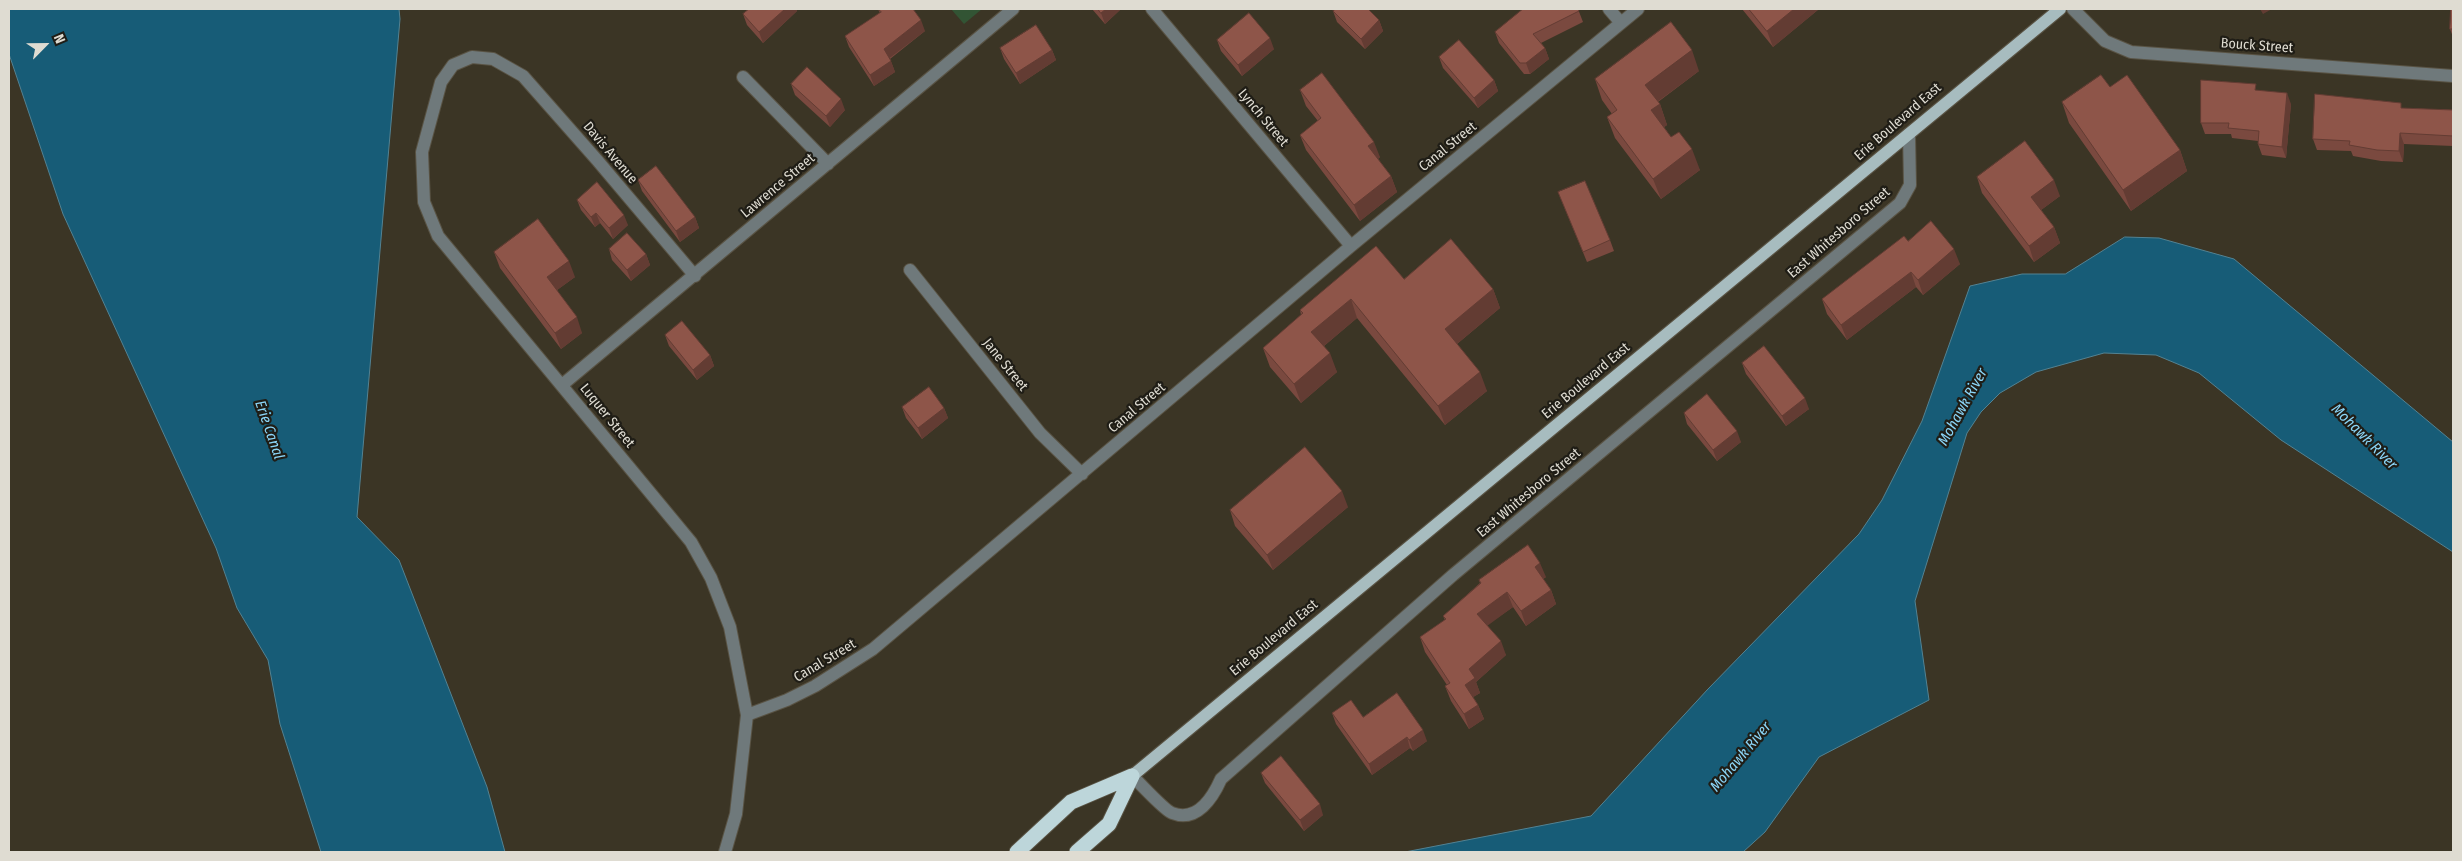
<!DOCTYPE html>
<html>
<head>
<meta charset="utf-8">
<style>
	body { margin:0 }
	#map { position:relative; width:2462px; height:861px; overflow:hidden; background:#3b3525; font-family:"Fira Sans Condensed",sans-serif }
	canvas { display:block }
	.frame { position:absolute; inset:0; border:10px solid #dfdcd2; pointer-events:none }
	.north { position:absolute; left:20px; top:20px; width:50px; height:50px; -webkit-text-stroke:4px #1f1d16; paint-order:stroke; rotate:67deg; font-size:14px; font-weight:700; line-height:20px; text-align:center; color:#dfdcd2 }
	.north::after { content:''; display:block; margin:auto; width:18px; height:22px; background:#dfdcd2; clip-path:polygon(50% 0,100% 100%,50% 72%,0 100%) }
</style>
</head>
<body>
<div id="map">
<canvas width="2462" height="861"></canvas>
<div class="frame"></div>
<div class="north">N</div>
</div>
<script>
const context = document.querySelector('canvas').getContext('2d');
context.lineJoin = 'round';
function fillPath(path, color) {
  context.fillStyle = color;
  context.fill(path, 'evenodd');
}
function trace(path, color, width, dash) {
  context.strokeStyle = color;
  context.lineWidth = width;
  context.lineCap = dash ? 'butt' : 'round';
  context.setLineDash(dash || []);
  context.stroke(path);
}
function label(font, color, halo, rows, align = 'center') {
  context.font = font + ' "Fira Sans Condensed",sans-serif';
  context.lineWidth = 4.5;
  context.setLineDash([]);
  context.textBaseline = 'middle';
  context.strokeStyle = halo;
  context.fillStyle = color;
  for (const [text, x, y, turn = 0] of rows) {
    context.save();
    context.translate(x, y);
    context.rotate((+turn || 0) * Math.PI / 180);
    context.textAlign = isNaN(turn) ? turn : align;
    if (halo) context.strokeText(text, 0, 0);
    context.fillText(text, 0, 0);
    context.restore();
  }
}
fillPath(new Path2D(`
	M951 9H982L964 24Z`), '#325434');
const water = new Path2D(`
	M9 9H399L400 19 357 517 399 560 487 787 505 852H321L280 724 268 660 237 608 216 548 63 214 9 54Z
	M2125 237 2159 238 2234 259 2453 442V552L2281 440 2199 373 2156 355 2104 353 2036 372 2000 393 1981 412 1967 433 1915 601 1929 700 1819 757 1765 832 1743 852H1405L1591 816 1708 689 1859 534 1882 500 1922 421 1970 286 2022 274H2065Z`);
fillPath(water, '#175c77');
trace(water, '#538292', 1);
const minor = new Path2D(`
	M1152 9 1351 246
	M1609 9 1621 23
	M2073 9 2105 41 2131 52 2453 76
	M743 77 828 164
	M910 270 1040 433 1082 474
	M695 276 597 160 523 76 493 59 472 57 453 65 441 82 422 152 424 202 438 236 691 542 711 578 730 627 747 715
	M562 385 1013 9
	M1132 776C1141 784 1164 810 1172 813 1197 823 1213 797 1221 779L1453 575 1900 203 1910 185 1909 134
	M725 852 736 814 747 715 787 700 815 686 873 649 1351 246 1638 9`);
const major = new Path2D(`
	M1132 776 2060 9`);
const highway = new Path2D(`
	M1017 852 1071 802 1132 776
	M1077 852 1109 824 1132 776`);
trace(minor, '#595344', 14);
trace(major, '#595344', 14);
trace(highway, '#595344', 17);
trace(minor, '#6f797b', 12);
trace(major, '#a7bcbf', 12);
trace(highway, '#bdd6da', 15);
fillPath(new Path2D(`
	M878 9 925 31 890 59 895 72 874 86 849 47 845 36 880 13Z
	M1092 9H1121L1105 24Z
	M1578 9 1583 22 1541 43 1545 48 1549 59 1530 74H1524L1499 43 1495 32Z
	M1742 9H1819L1773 47Z
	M2453 9V37L2450 29Z
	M797 11 763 43 747 25 743 14Z
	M1333 11 1379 20 1383 31 1365 49 1337 22Z
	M1217 40 1274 49 1242 76 1221 51Z
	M1000 48 1052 50 1056 60 1020 84 1004 59Z
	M1439 57 1494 80 1498 91 1478 108 1443 68Z
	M1699 71 1658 102 1660 104 1667 125 1664 127 1671 137 1700 170 1661 199 1615 138 1607 117 1612 114 1602 100 1595 79Z
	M791 84 845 110 830 127 795 95Z
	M2110 87 2180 150 2187 171 2131 211 2069 123 2062 102Z
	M1300 90 1380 157 1378 159 1391 176 1397 192 1360 221 1306 150 1300 135 1318 121 1306 106Z
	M2258 90 2291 104 2286 158 2262 155 2258 144V141L2232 138 2231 134H2205L2201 123Z
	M2403 108 2453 110V146L2404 144 2403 162 2381 161 2353 156 2351 151 2317 150 2313 139Z
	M1977 177 2060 196 2041 210 2054 227 2060 243 2034 262 1982 193Z
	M638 180 695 217 699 228 680 242 642 191Z
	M1558 192 1610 240 1614 251 1587 262Z
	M577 200 628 225 613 239 600 223 595 227 581 210Z
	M1908 241 1960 264 1923 295 1916 287 1847 340 1827 314 1822 299Z
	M609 249 646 254 650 265 631 281 612 260Z
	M494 252 575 277 557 290 582 333 561 349 500 268Z
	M1404 279 1493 289 1500 308 1457 344 1487 391 1445 425 1357 318 1324 346 1337 372 1301 403 1270 367 1263 348 1301 315 1300 310Z
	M665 335 710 355 714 366 697 380 669 346Z
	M1742 363 1809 409 1786 426 1746 374Z
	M902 407 944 408 948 418 922 439 906 418Z
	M1684 413 1741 442 1717 461 1687 424Z
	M1348 507 1273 570 1235 526 1230 510Z
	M1546 577 1543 579 1551 590 1556 604 1526 626 1513 607 1487 625 1506 655 1476 682 1480 693 1473 697 1478 705 1484 719 1469 729 1451 701 1445 686 1447 685 1425 652 1420 637 1445 620 1443 616 1480 583 1479 580Z
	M1332 713 1363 717 1427 741 1413 751 1410 748 1372 775 1336 724Z
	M1261 773 1323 815 1304 831 1265 783Z`), '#7a493f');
fillPath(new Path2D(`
	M785 9H797V11L763 43 759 32Z
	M1106 9H1121L1105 24 1101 13Z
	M1794 9H1819L1773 47 1767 31Z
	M2260 9H2272L2263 14Z
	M921 20 925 31 887 60 884 49Z
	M1379 20 1383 31 1365 49 1361 39Z
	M1270 38 1274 49 1242 76 1238 65Z
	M1545 48 1549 59 1530 74 1526 63Z
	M1052 50 1056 60 1020 84 1016 73Z
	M1692 50 1699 71 1653 105 1645 85Z
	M891 61 895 72 874 86 870 75Z
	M1494 80 1498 91 1478 108 1474 98Z
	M2287 93 2291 104 2286 158 2282 147Z
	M841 99 845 110 830 127 826 116Z
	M1660 104 1667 125 1659 131 1651 110Z
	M2400 133 2404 144 2403 162 2399 151Z
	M1374 142 1380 157 1374 162 1368 146Z
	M1692 149 1700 170 1661 199 1653 179Z
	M2180 150 2187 171 2131 211 2123 190Z
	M1391 176 1397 192 1360 221 1354 205Z
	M2054 180 2060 196 2037 213 2031 197Z
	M596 213 600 223 595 227 591 217Z
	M624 215 628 225 613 239 609 228Z
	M695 217 699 228 680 242 676 231Z
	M2054 227 2060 243 2034 262 2029 246Z
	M1954 249 1960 264 1923 295 1918 280Z
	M646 254 650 265 631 281 627 270Z
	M569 261 575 277 553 293 547 277Z
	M1911 272 1916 287 1847 340 1841 325Z
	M1493 289 1500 308 1452 348 1445 329Z
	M1351 299 1357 318 1318 351 1311 332Z
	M577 317 582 333 561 349 555 333Z
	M1330 353 1337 372 1301 403 1294 384Z
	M710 355 714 366 697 380 693 370Z
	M1480 372 1487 391 1445 425 1438 406Z
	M1805 398 1809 409 1786 426 1782 416Z
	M944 408 948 418 922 439 918 428Z
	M1737 431 1741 442 1717 461 1713 450Z
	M1342 491 1348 507 1273 570 1267 555Z
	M1540 563 1546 577 1540 581 1535 567Z
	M1551 590 1556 604 1526 626 1521 611Z
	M1507 592 1513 607 1483 629 1477 614Z
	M1501 641 1506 655 1476 682 1480 693 1470 699 1465 685 1469 669Z
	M1478 705 1484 719 1469 729 1464 714Z
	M1423 730 1427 741 1413 751 1409 740Z
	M1407 737 1410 748 1372 775 1369 764Z
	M1320 804 1323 815 1304 831 1300 820Z`), '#633c33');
const building = new Path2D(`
	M749 9H785L759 32 743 14Z
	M878 9H913L921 20 884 49 891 61 870 75 845 36 881 12Z
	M1098 9H1106L1101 13Z
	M1336 9H1368L1379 20 1361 39 1333 11Z
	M1523 9H1578L1579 11 1533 34 1545 48 1526 63H1520L1495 32Z
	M1749 9H1794L1767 31Z
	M2451 9H2453V29H2450Z
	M1249 13 1270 38 1238 65 1217 40Z
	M1671 22 1692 50 1645 85 1660 104 1651 110 1671 137 1679 132 1692 149 1653 179 1607 117 1617 110 1595 79Z
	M1036 25 1052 50 1016 73 1000 48Z
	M1459 40 1494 80 1474 98 1439 57Z
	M807 67 841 99 826 116 791 84Z
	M1322 73 1374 142 1368 146 1391 176 1354 205 1300 135 1321 118 1300 90Z
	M2101 75 2110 87 2127 75 2180 150 2123 190 2062 102Z
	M2201 80 2256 84 2255 90 2287 93 2282 147 2258 144 2259 131 2228 128 2229 123H2201Z
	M2315 94 2401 103V108L2453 110V136L2400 133 2399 151 2377 150 2349 145 2350 141 2313 139Z
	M2025 141 2054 180 2031 197 2054 227 2029 246 1977 177Z
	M656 166 695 217 676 231 638 180Z
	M1585 181 1610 240 1583 252 1558 192Z
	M597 182 624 215 609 228 596 213 591 217 577 200Z
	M538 219 569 261 547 277 577 317 555 333 494 252Z
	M1931 221 1954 249 1918 280 1911 272 1841 325 1822 299 1904 236 1908 241Z
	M627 233 646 254 627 270 609 249Z
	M1451 239 1493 289 1445 329 1480 372 1438 406 1351 299 1311 332 1330 353 1294 384 1263 348 1303 313 1300 310 1376 246 1404 279Z
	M682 321 710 355 693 370 665 335Z
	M1764 346 1805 398 1782 416 1742 363Z
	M929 387 944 408 918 428 902 407Z
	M1707 394 1737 431 1713 450 1684 413Z
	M1305 447 1342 491 1267 555 1230 510Z
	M1528 545 1540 563 1535 567 1551 590 1521 611 1507 592 1477 614 1501 641 1469 669 1475 678 1465 685 1478 705 1464 714 1445 686 1450 683 1420 637 1446 619 1443 616 1481 583 1479 580Z
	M1397 693 1423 730 1409 740 1407 737 1369 764 1332 713 1351 700 1363 717Z
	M1281 756 1320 804 1300 820 1261 773Z`);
fillPath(building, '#8e5549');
trace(building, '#633c33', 1);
label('14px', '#dfdcd2', '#1f1d16', [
	["Bouck Street",2257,46,4],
	["Lynch Street",1263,118,50],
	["Erie Boulevard East",1898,122,-41],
	["Canal Street",1448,147,-39],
	["Davis Avenue",610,153,50],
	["Lawrence Street",778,186,-40],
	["East Whitesboro Street",1839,233,-41],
	["Jane Street",1005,365,51],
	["Erie Boulevard East",1586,381,-40],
	["Canal Street",1137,408,-40],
	["Luquer Street",607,416,51],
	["East Whitesboro Street",1529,493,-40],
	["Erie Boulevard East",1274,638,-40],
	["Canal Street",825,661,-31]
]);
label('italic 15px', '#8bd5f7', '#1f1d16', [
	["Mohawk River",1963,407,-61],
	["Erie Canal",269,430,71],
	["Mohawk River",2364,437,45],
	["Mohawk River",1741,757,-50]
]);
</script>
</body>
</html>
